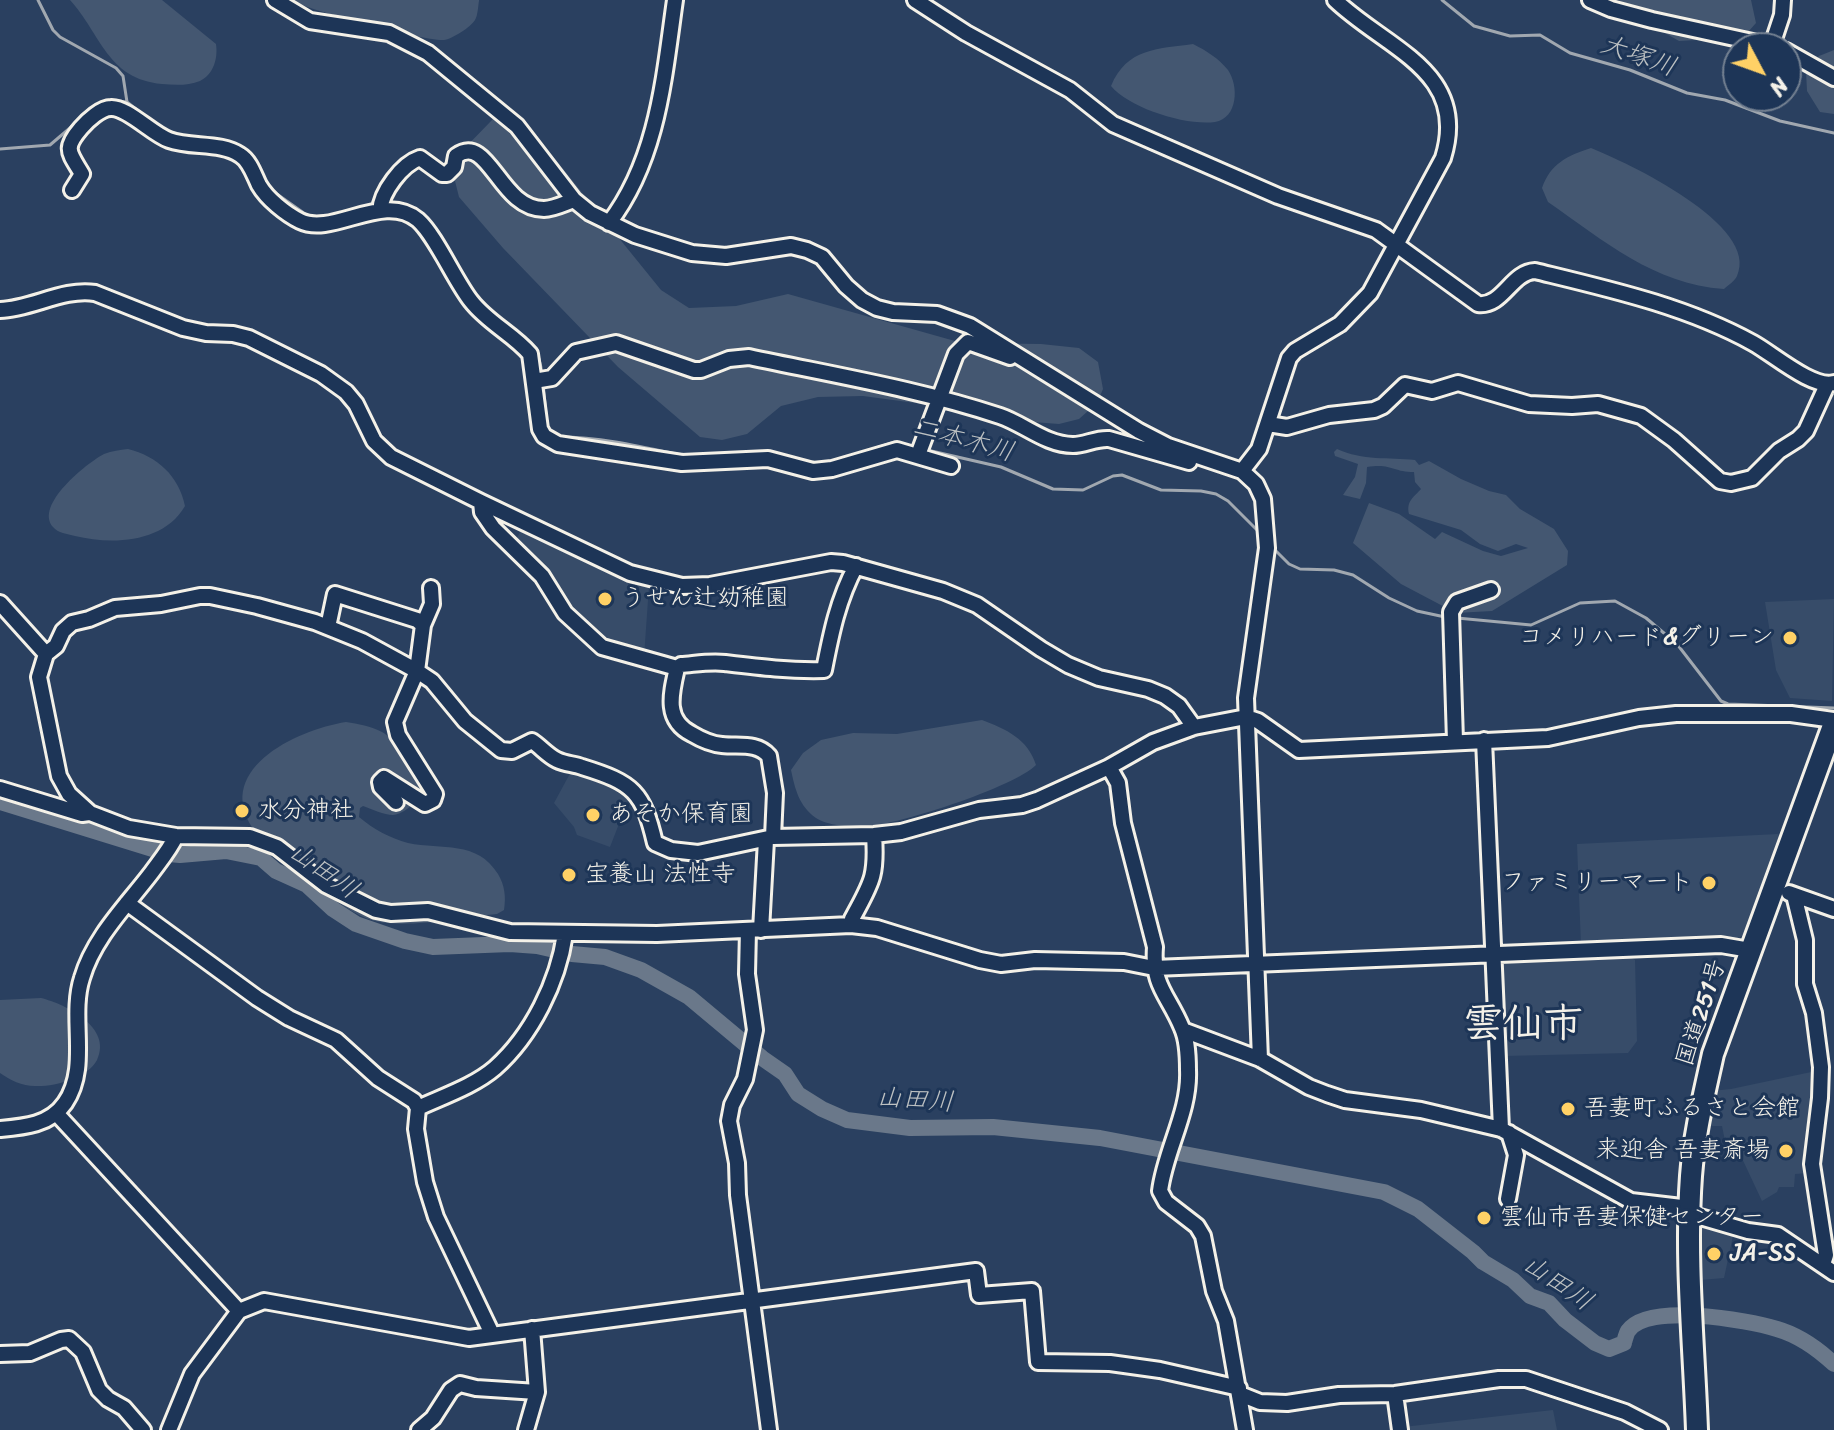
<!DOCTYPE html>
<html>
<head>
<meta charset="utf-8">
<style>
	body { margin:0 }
	#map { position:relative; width:1834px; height:1430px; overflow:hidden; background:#2a4060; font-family:Sriracha,sans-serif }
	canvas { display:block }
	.north { position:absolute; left:1722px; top:32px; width:80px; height:80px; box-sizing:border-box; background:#1d3557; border:2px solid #738091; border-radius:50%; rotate:131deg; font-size:22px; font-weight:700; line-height:32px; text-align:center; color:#f4f1e8 }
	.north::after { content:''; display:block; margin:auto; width:28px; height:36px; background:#ffd166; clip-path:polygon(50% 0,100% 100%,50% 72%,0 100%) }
</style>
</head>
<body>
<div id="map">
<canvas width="1834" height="1430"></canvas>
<div class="north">N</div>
</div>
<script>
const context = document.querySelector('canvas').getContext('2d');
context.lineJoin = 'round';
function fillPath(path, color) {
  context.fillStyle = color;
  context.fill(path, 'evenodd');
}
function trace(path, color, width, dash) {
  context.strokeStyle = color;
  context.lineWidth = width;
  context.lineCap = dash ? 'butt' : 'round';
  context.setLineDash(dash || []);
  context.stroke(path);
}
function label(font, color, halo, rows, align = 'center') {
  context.font = font + ' Sriracha,"Klee One",sans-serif';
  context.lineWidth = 6;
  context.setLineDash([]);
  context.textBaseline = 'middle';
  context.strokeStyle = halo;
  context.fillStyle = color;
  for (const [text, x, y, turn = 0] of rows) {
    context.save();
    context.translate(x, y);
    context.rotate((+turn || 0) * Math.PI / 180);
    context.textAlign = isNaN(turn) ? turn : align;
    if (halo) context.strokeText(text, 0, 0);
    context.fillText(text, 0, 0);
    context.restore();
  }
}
fillPath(new Path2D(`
	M523 527 649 586 644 657 610 647 569 613 514 543Z
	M1834 599 1832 701 1790 698 1776 670 1765 602Z
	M573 768 631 793 610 847 577 835 574 827 554 803Z
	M1778 834 1781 838 1747 933 1737 939 1581 945 1577 844Z
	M1630 957 1635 960 1637 1041 1628 1053 1505 1056 1500 961Z
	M1816 1071 1815 1096 1809 1124V1173L1795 1174 1794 1187H1779L1777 1192 1762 1201 1739 1152 1727 1151 1722 1126H1703L1711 1091 1731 1089Z
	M1697 1223 1734 1231 1724 1278 1700 1280Z
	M1553 1410 1557 1430H1403V1427Z`), '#374c69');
fillPath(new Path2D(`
	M70 0H162L216 44C218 58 214 74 200 81 188 86 174 85 162 84 107 79 101 34 70 0Z
	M292 0H479V1C478 6 478 15 475 20 471 27 452 39 444 40 429 42 302 9 292 0Z
	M1619 0H1751L1756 23 1748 32 1730 38 1679 41 1630 13Z
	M1193 44C1207 51 1218 58 1228 70 1239 86 1238 118 1215 122 1186 126 1129 108 1111 86 1127 48 1157 49 1193 44Z
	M1834 50V114L1820 112 1807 91 1806 71 1819 56Z
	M493 119H512L550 153 661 290 689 308 736 306 788 294 962 343 1041 344 1079 348 1098 362 1103 389 1097 403 1079 419 1059 424 1020 421 938 406 863 396 818 397 781 406 747 434 722 440 700 437 618 367 503 248 459 197 452 169 458 155Z
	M1591 148C1626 162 1761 225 1737 276 1735 281 1728 285 1724 289 1654 284 1604 241 1548 202L1542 188C1551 163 1567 156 1591 148Z
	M128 449C157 456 179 476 185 506 164 543 112 545 75 536 67 534 58 533 53 527 34 505 87 463 104 454 112 451 120 450 128 449Z
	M1337 449C1363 461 1388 457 1415 460L1419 465 1429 461 1461 479 1489 491 1506 495 1520 509 1554 529 1568 551 1567 565 1492 611 1456 613 1401 584 1353 543 1369 503 1399 514 1435 539 1442 532 1483 551 1501 556 1528 548 1516 544 1498 551 1480 544 1461 530 1409 514C1406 501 1414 497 1421 489L1415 482 1414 472C1392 472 1392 463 1367 467L1366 483 1360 499 1343 495 1355 477 1358 464 1335 456 1334 452Z
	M982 720C1006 729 1028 739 1036 765 1015 787 888 829 857 827 846 827 824 824 816 818 799 806 795 789 791 770L803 753 821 740 853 733 897 734Z
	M346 722C358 724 371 726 382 732 404 746 434 777 414 802 410 808 401 814 393 815 384 815 372 809 363 806L360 808 359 817C373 829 390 838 408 843 442 850 477 840 498 874 505 886 506 897 504 910L497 914C463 917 407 929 375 921 341 913 285 857 257 834 208 772 295 730 346 722Z
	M41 998C65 1004 113 1027 97 1060 88 1078 54 1087 35 1086 22 1086 10 1080 0 1073V1000Z`), '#445771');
trace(new Path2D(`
	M38 0 53 30 60 37 116 68 123 76 127 102
	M1442 0 1474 26 1510 36 1540 35 1570 53 1630 70 1687 93 1725 100 1780 121 1834 133
	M111 101 127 102
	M127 102 152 122
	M165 131 184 137
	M0 149 50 145 77 122
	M263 178 274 192 308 216
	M323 217 378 204
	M511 328C533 344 539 348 542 375
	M543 383 547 426 552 433
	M559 437C603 437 643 447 685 456
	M927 450 1001 467 1053 489 1083 490 1113 476 1122 475 1161 490 1201 491 1216 494 1228 501 1259 532
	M744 453H761
	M792 458 819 464
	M835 461 895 442 915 447
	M1272 547 1289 564 1300 569 1334 570 1353 575 1389 598 1417 611 1445 617
	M1457 618 1531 625 1580 603 1615 601 1646 618 1677 644 1721 701 1728 704 1834 708`), '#a1a8b0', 3);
trace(new Path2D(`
	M0 802 169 854 180 855 226 851 261 858 276 871 307 885 333 909 356 924 405 941 433 947 510 944 537 946 572 954 605 957 641 970 689 997 762 1058 785 1074 798 1094 822 1109 847 1120 910 1128 993 1127 1100 1138 1384 1192 1418 1209 1473 1252 1483 1262 1513 1280 1530 1296 1549 1303 1565 1320 1595 1343 1609 1349 1624 1343C1624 1342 1627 1332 1628 1331 1647 1302 1747 1320 1777 1329 1798 1335 1818 1349 1834 1364`), '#6a788a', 16);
const minor = new Path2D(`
	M275 0 310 21 389 33 428 53 517 126 574 200 590 213 635 235 692 253 726 256 791 246 807 250 822 257 846 286 862 300 877 308 893 312 937 314 970 326 1139 431 1168 446 1242 471 1256 484 1263 499 1267 548 1246 698 1260 1059
	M915 0 966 33 1070 90 1113 124 1278 196 1376 230 1478 304C1503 307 1511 272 1535 271 1609 289 1686 306 1753 343 1773 354 1813 389 1834 383
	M1590 0 1611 9 1652 20 1780 48
	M1772 45 1782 15 1783 0
	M1786 51 1834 78
	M72 190 82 174C69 152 63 149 81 128 88 120 101 108 111 108 127 107 152 134 169 140 191 148 221 142 240 155 250 161 254 175 259 185 267 199 286 214 300 221 333 237 384 191 418 220 436 236 455 281 471 301 488 323 513 334 530 354L540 429 544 436 558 444 682 463 768 459 813 471 832 469 897 450 951 466
	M380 211C381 192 402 164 420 158L442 174H447L454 167 456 156C489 132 499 209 544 209 554 209 565 203 574 200
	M609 223C658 159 664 77 675 0
	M0 310C32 309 63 288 95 293L183 328 206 333 233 334 249 338 321 374 346 392 356 404 374 441 391 457 481 502 630 573 682 586 710 585 831 562 843 563 943 591 977 605 1041 649 1068 665 1099 678 1148 689 1165 696 1179 706 1194 727
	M534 381 552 378 576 352 616 343 694 370H701L729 359 749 357C833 375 919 389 1000 416 1024 424 1046 445 1073 445 1085 445 1096 438 1109 439L1189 462
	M1268 424 1287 427 1329 415 1374 410 1383 406 1405 385 1432 391 1458 383 1529 404 1572 406 1598 404 1641 416 1674 440 1720 481 1731 483 1752 478 1779 451 1798 439 1806 431 1827 385
	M918 455 956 354 968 342 1010 357
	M1242 471 1259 449 1289 358 1295 351 1340 324 1370 293 1443 158C1470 71 1386 49 1335 0
	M481 502 482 512 493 528 542 576 565 613 602 647 677 668C671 694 664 720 692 734 702 740 711 744 722 745 739 747 757 742 769 756L775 793 773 837
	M0 603 46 654
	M423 625 432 604 431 588
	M328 627 335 594 417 620 423 625 417 671 395 722 398 735 435 794 433 800 425 804 384 778 380 782 381 787 396 802
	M677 668 681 665C695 664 711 661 725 663 758 667 790 671 824 670 831 634 838 599 856 566
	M1484 740 1501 1129
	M1455 741 1451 612 1457 602 1491 590
	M1109 767 1118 783 1123 823 1155 947C1152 987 1168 994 1182 1028 1187 1039 1188 1058 1188 1070 1190 1112 1165 1150 1160 1191L1166 1202 1197 1226 1203 1236 1214 1291 1226 1321 1245 1430
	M0 789 82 814 89 813
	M1789 893 1834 909
	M1794 895 1805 940V984L1814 1013 1821 1067 1820 1098 1812 1164 1826 1255 1823 1264
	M127 903 257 998 289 1018 336 1040 378 1078 414 1101 418 1108 416 1129 425 1182 436 1217 492 1334
	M851 925 852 919C871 883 877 878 874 835
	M748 930 747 974 755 1030 745 1079 732 1105 729 1121 737 1163 738 1195 769 1430
	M761 930 766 840
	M1750 950 1721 945 1154 968 1124 962 1035 960 1001 964 980 960 877 928 851 925 657 934 510 932 428 911 391 913 376 910 326 885 277 847 250 837 176 836 129 828 90 813 69 794 59 776 39 677 46 654 56 646 63 631 72 623 89 619 115 608 161 604 200 596H210L257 606 315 622 362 641 417 671 432 681 465 721 501 750 512 751 532 741C541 747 547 755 557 760 565 764 574 764 582 767 634 783 643 792 655 843L671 850 698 853 773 837 874 835 901 832 979 810 1022 805 1037 800 1109 767 1153 742 1194 727 1246 717 1258 721 1299 750 1548 738 1639 718 1676 714H1791L1834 720
	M1183 1030 1260 1059 1309 1087 1327 1094 1345 1100 1421 1110 1501 1129 1631 1201 1690 1208
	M418 1108C444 1096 474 1086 495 1068 532 1035 558 982 565 934
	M56 1113 239 1311
	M0 1129C24 1127 50 1125 65 1103 90 1067 69 1018 82 978 94 937 127 905 152 872 160 861 170 849 176 836
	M1508 1199 1516 1155 1509 1133
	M1690 1214 1748 1231 1778 1235 1834 1273
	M0 1354 30 1353 61 1340 69 1339 83 1352 99 1390 108 1399 124 1408 143 1430
	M1240 1394 1260 1402 1287 1403 1339 1395 1395 1394 1499 1379H1526L1625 1412 1660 1430
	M1395 1394 1400 1430
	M169 1430 192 1374 239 1311 264 1301 469 1338 976 1271 979 1295 1032 1291 1038 1362 1110 1363 1160 1370 1239 1388
	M419 1430 433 1418 451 1390 460 1384 476 1388 537 1392
	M526 1430 537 1392 532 1329`);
const highway = new Path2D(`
	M1697 1430C1694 1346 1685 1260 1691 1176 1694 1135 1704 1095 1713 1054L1834 723`);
trace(minor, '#f4f1e8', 20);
trace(highway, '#f4f1e8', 26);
trace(minor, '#1d3557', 14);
trace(highway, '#1d3557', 20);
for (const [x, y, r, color] of [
	[605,599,8,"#ffd166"],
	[1790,638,8,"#ffd166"],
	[242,811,8,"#ffd166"],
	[593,815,8,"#ffd166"],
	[569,875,8,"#ffd166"],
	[1709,883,8,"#ffd166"],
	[1568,1109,8,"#ffd166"],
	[1786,1151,8,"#ffd166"],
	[1484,1218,8,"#ffd166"],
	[1714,1254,8,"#ffd166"]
]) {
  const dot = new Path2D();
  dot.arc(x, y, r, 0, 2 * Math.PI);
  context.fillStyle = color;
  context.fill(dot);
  trace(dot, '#1d3557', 3);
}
label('24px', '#f4f1e8', '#1d3557', [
	["うせん辻幼稚園",621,599],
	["コメリハード&グリーン",1774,638,"right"],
	["水分神社",258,811],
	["あそか保育園",609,815],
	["宝養山 法性寺",585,875],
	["ファミリーマート",1693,883,"right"],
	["吾妻町ふるさと会館",1584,1109],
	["来迎舎 吾妻斎場",1770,1151,"right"],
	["雲仙市吾妻保健センター",1500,1218],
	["JA-SS",1730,1254]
], 'left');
label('24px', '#f4f1e8', '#1d3557', [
	["国道251号",1702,1013,-72]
]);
label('italic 26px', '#bdc1c2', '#1d3557', [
	["大塚川",1638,57,19],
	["二本木川",963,441,15],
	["山田川",323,872,35],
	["山田川",915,1101,4],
	["山田川",1557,1284,34]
]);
label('bold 40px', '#f4f1e8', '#1d3557', [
	["雲仙市",1523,1026]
]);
</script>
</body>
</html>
